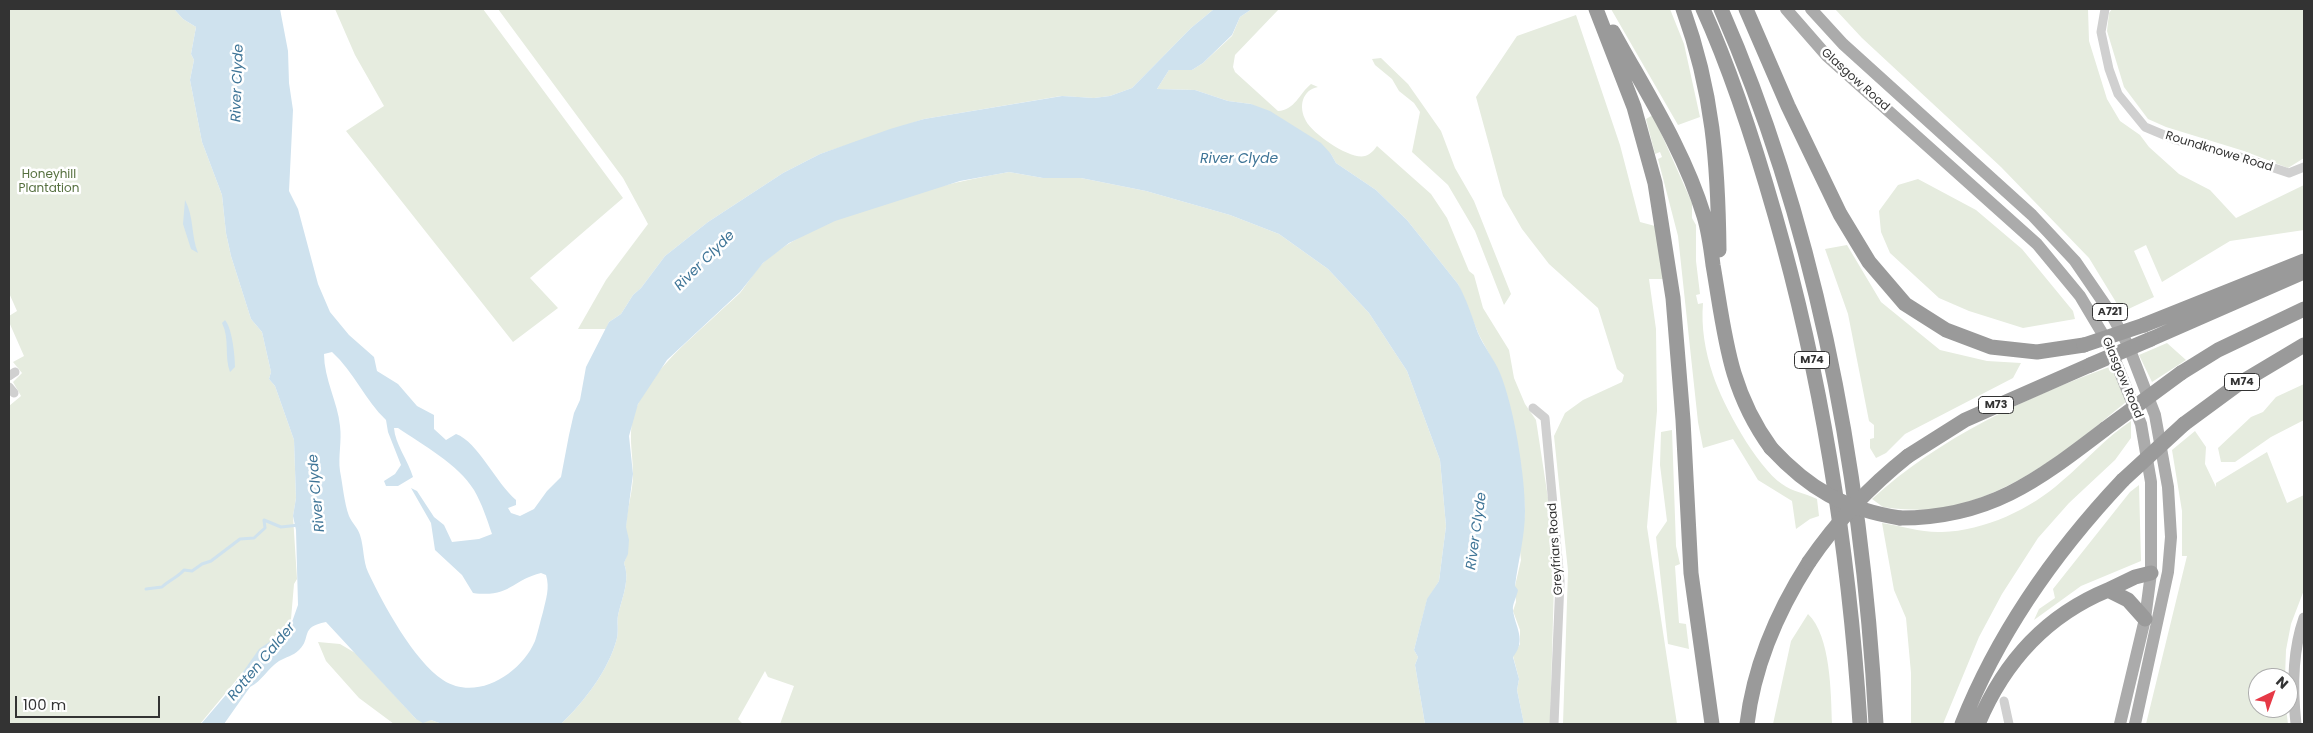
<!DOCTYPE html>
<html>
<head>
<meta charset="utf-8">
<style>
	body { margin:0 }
	#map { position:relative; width:2313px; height:733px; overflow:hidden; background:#fff; font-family:Poppins,sans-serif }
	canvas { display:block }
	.frame { position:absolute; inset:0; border:10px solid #333; pointer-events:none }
	.north { position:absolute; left:2248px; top:668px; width:50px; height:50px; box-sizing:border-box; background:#fff; border:1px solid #adadad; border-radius:50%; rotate:42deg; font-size:14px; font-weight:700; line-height:20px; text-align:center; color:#333 }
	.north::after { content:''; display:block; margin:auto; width:18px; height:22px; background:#e63946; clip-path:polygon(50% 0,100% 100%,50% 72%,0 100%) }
	.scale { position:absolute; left:15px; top:696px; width:145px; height:22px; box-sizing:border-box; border:2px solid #333; border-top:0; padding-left:6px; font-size:15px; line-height:18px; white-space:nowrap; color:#333; -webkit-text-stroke:4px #fff; paint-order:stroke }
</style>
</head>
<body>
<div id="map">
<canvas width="2313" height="733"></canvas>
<div class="frame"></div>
<div class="north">N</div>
<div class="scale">100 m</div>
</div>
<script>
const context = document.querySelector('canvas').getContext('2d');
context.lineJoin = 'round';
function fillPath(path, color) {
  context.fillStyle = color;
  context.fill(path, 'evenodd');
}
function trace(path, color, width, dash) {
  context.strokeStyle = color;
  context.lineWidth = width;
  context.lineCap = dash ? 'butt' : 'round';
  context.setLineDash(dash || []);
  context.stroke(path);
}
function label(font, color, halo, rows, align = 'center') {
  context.font = font + ' Poppins,sans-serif';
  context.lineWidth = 5;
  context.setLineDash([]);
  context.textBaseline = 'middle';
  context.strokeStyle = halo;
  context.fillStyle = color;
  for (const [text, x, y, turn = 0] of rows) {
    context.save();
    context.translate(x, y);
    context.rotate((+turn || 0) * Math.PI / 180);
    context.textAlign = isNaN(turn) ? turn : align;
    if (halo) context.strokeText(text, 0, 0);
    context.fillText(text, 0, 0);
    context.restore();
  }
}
fillPath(new Path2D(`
	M9 9H174L183 19 196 27 191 54 194 60 190 80 202 142 222 195 226 233 231 256 251 319 262 332 271 372 269 379 275 386 294 440 296 498 293 516 297 579 294 584 291 619 243 672 200 724H9V406L21 396 13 382 22 373 13 362 24 356 9 322V316L17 311 9 293Z
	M335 9H483L623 198 530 278 558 308 513 342 346 131 384 106 355 55Z
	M498 9H1214L1191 28 1132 88 1110 96 1094 98 1061 96 924 119 820 154 783 173 708 222 665 256 641 288 633 295 621 314 609 322 606 329H578L606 280 648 224 623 178Z
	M1252 9H1279L1235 55 1233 67 1235 72 1278 111C1295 110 1299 94 1311 84L1318 87C1302 90 1298 107 1306 121 1313 134 1350 160 1365 156 1371 154 1374 150 1377 146L1431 194 1447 218 1469 271 1474 275 1483 308 1509 350 1514 378 1525 404 1536 420 1552 524 1554 584 1550 724H1524L1517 690 1519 679 1513 656 1520 644V630L1513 611 1516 602 1515 586 1521 560 1520 551 1525 511 1521 465 1500 374 1479 335 1458 284 1407 220 1376 190 1336 163 1331 154 1251 104 1228 101 1195 90 1157 89 1169 70H1192L1203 63 1232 36 1240 17Z
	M1611 9H1670L1684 44 1700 117 1678 125Z
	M1835 9H2088L2089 41 2107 99 2120 121 2140 135 2149 147 2179 174 2210 190 2236 218 2304 185V230L2230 241 2162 282 2146 245 2134 251 2154 297 2122 312 2089 258 2001 167 1862 38Z
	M2112 9H2304V158L2288 168 2244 151 2166 127 2148 119 2124 87 2107 31 2109 13Z
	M1576 15 1620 145 1640 222 1655 226 1663 279H1649L1656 329 1657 411 1647 527 1677 724H1563L1568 571 1554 436 1565 413 1583 400 1622 382 1624 375 1617 369 1598 308 1549 264 1522 229 1503 196 1476 97 1517 36Z
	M1381 58 1408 84 1441 131 1455 168 1474 201 1511 294 1504 305 1475 231 1448 185 1412 152 1420 112 1414 103 1399 91 1392 79 1375 65 1372 59Z
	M1653 115 1692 203V218L1696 225V261L1700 294 1696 295 1698 304 1703 303C1701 327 1705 351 1713 375 1723 405 1756 466 1782 484 1793 492 1805 493 1817 499L1819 516 1810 519 1796 529 1792 501 1758 480 1733 439 1703 448 1698 422 1678 236 1658 159 1662 157 1660 152 1655 154 1646 119Z
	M1009 172 1043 178H1081L1146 191 1230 215 1279 234 1328 269 1369 313 1407 371 1440 460 1446 526 1439 581 1427 600 1414 650 1418 657 1415 665 1425 724H780L794 686 768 677 765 671 738 719 743 724H561C584 702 609 670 617 638 619 629 616 620 619 611 623 595 630 579 624 563 632 544 625 542 626 526 627 509 633 491 633 474 633 448 626 430 638 404 655 368 687 342 715 316 723 308 732 301 740 293 748 283 754 272 763 263 815 215 939 184 1009 172Z
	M1918 179 1976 210 2022 249 2073 311 2075 319 2023 328 1969 311 1939 298 1890 253 1881 232 1879 211 1898 185Z
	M1847 245 1881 302 1940 350 1987 361 2021 363 2013 378 1905 434 1886 453 1876 458 1870 448V439L1874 438V425L1869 421 1848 314 1825 249Z
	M2167 343 2186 360 2152 382 2139 355Z
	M2112 366 2126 402C2074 445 2015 494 1947 507 1929 511 1909 510 1890 508L1883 507 1872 499C1940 437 2025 398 2112 366Z
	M2304 384V420L2271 437 2235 462H2221L2218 448 2251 417 2263 412 2276 397Z
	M2131 421V438L2115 460 2069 503 2038 538 2002 594 1979 637 1943 724H1911V673L1906 618 1894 590 1882 523C1901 526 1923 533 1942 532 1984 531 2031 509 2062 481 2086 461 2105 438 2131 421Z
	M1672 430 1676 546 1680 564 1675 566 1679 623 1686 624 1689 649 1668 644 1656 537 1667 521 1660 465 1661 432Z
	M2195 431 2206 447 2205 464 2216 487V483L2267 452 2287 503 2304 495V590L2291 624 2286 650 2285 678H2258V708H2286L2288 724H2146L2187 556H2182V511L2172 450Z
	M2139 485 2141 561 2081 586 2034 620 2039 609 2055 598 2053 589 2130 492Z
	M1808 614C1831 636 1831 694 1832 724H1773L1791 641Z
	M318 642 340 644 357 654 416 719 431 720 442 724H394L359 698 326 661Z`), '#e6ecdf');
fillPath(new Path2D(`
	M174 9H280L288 51 289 83 293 110 289 191 298 209 318 284 330 312 349 335 374 357 377 371 398 384 417 406 434 415V429L446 440 456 434C478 442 496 483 516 500V505L508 508 511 513 520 516 534 509 547 491 561 477 569 435 574 413 580 400 586 367 609 322 621 314 633 295 641 288 665 256 708 222 783 173 820 154 890 129 924 119 1062 96 1094 98 1110 96 1132 88 1191 28 1214 9H1252L1240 17 1232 35 1203 63 1192 70H1169L1157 89 1195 90 1228 101 1251 104 1270 111 1321 143 1331 154 1336 163 1376 190 1407 220 1458 284C1467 300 1472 317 1478 333 1484 347 1494 359 1500 373 1514 407 1525 475 1525 511 1525 537 1518 561 1515 586L1518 590C1517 596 1512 605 1513 610 1515 627 1527 640 1513 657L1519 679 1517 690 1524 724H1425L1415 665 1418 657 1414 650 1427 599 1439 581 1446 526 1440 460 1407 371 1369 313 1328 269 1279 234 1230 215 1146 191 1081 178H1043L1009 172 960 181 835 221 789 243 763 263 740 292 667 360 638 404 629 436 633 474 626 527 629 540 628 554 624 563C630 579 623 595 619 611 616 620 619 629 617 638 609 670 584 702 561 724H442L431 720 423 723 416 719 326 622C299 627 312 638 299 650 293 656 286 657 279 661 268 668 262 681 250 687L224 724H201L231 689 259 649 275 638 281 629 292 622 298 605 296 530 293 516 296 498 294 440 275 386 269 379 271 372 262 332 251 319 231 256 226 233 222 195 202 142 190 80 194 60 191 54 196 27 183 19ZM332 352C354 372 365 400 386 420L388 432 401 465 395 474 384 481 386 486H398L413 477C408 460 395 444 394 428H398C423 445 458 464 474 490 482 504 487 519 492 534L479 539 452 542 444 525 434 517 417 491 411 488 431 523 435 550 462 575 473 593C510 598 512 580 541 573L546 575C550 588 546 599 543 612 540 622 538 632 535 641 521 674 476 702 443 680 414 661 383 604 368 572 363 561 364 547 360 535 358 528 352 523 349 516 344 502 343 486 340 471 338 456 342 441 340 426 338 403 324 379 324 354Z
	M185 200C194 216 191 236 198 253L191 249 183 224Z
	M225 320C232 328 235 355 235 367L230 372C224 356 230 339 222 323Z`), '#cfe2ee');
trace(new Path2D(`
	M146 589 162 587C169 580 177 578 184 570L192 571 202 564 211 561 240 539 254 538 265 528 264 520 281 527 299 525`), '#cfe2ee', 3);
trace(new Path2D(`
	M2105 9 2101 32 2109 69 2118 94 2145 127 2176 140 2244 158 2289 173 2304 167
	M9 376 15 372
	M9 387 14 393
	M1533 408 1545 418 1560 581 1554 724
	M2004 701 2009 724`), '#d0d0d0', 9);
trace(new Path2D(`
	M2296 724C2292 688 2292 652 2304 618`), '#bdbdbd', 11);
trace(new Path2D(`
	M1786 9 1827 56 2037 244 2080 296 2108 343 2141 424 2151 482V573L2145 619 2120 724
	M1811 9 1843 44 2032 215 2075 261 2110 312 2128 345 2155 415 2168 487 2171 537 2168 572 2135 724`), '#ababab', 12);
trace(new Path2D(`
	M1596 9 1634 107 1655 183 1673 298 1683 420 1691 573 1712 724
	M1683 9C1713 92 1718 163 1719 250
	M1703 9C1733 75 1755 145 1775 215 1823 382 1849 552 1860 724
	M1721 9C1819 233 1863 481 1876 724
	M1746 9 1788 106 1840 214 1869 262 1905 304 1946 330 1991 347 2037 352 2084 345
	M1613 32C1646 92 1684 150 1704 216 1709 232 1711 249 1713 265 1725 334 1728 389 1771 448
	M2144 325 2304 261
	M2151 339 2304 272
	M2181 373 2218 350 2304 309
	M2184 424 2237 385 2304 345
	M1908 456 1965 420 2090 365
	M1900 518C1989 518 2037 481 2105 429
	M2108 590 2135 577 2151 573
	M1747 724C1754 665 1777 612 1809 562
	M1962 724C1999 631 2055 552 2123 480
	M1978 724C2004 662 2045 616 2108 590L2128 600 2145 619`), '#9a9a9a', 15);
trace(new Path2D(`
	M2084 345 2144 325
	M2090 365 2151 339
	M2105 429 2181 373
	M1771 448C1809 489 1844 509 1900 518
	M2123 480 2184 424
	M1809 562C1837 521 1869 487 1908 456`), '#9a9a9a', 15);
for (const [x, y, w] of [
	[2110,312,35],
	[1812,360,35],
	[2242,382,35],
	[1996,405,35]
]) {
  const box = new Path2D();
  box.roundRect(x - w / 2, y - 8.5, w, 17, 4);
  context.fillStyle = '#fff';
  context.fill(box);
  trace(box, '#333', 1);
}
label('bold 11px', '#333', null, [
	["A721",2110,312],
	["M74",1812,360],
	["M74",2242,382],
	["M73",1996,405]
]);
label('12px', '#333', '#fff', [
	["Glasgow Road",1855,80,42],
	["Roundknowe Road",2219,152,17],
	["Glasgow Road",2122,378,67],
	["Greyfriars Road",1556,549,-94]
]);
label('12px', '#56703f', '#fff', [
	["Honeyhill",49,175],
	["Plantation",49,189]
]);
label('italic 14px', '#3f7597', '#fff', [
	["River Clyde",238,83,-88],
	["River Clyde",1239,159],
	["River Clyde",705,261,-45],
	["River Clyde",317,493,-95],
	["River Clyde",1477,531,-82],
	["Rotten Calder",262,662,-50]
]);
</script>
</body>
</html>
